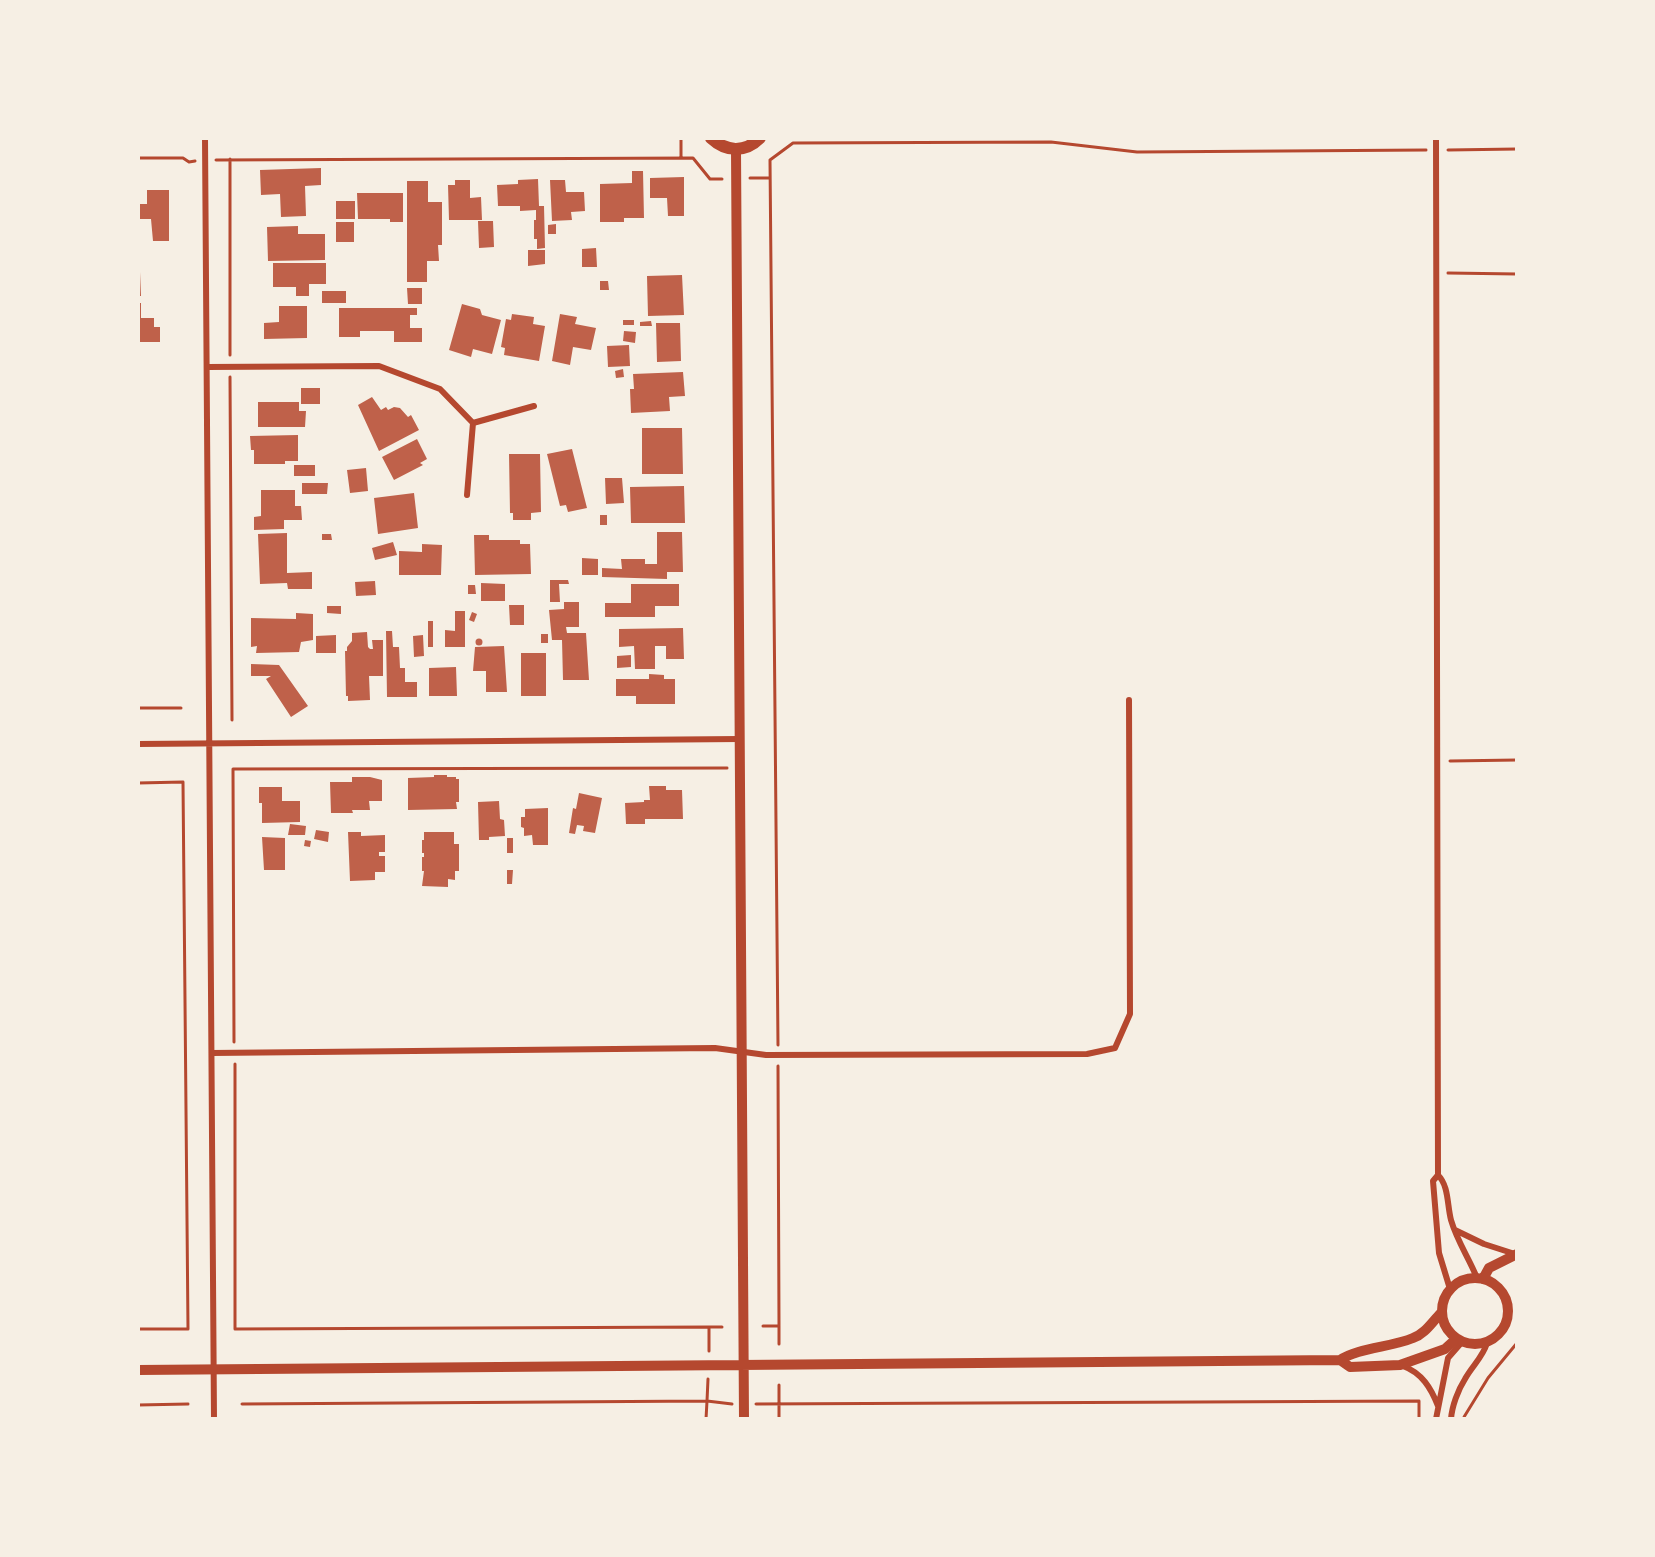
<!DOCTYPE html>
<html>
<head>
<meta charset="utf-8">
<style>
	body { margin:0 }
	#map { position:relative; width:1655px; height:1557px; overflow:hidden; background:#f6efe4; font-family:"Source Sans 3",sans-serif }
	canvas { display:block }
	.frame { position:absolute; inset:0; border:140px solid #f6efe4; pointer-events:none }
</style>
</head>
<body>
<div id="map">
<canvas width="1655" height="1557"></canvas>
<div class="frame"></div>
</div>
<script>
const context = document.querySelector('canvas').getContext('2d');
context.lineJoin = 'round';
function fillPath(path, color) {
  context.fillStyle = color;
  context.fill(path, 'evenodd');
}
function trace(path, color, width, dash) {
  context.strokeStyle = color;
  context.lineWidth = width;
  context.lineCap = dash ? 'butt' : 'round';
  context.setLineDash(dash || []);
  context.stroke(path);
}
fillPath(new Path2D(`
	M321 168V185L305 186 306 216 281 217 280 194 261 195 260 170Z
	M632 171H643L644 218H624V222H600V184L632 183Z
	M684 177V216H668L667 198H650V178Z
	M538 179 539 206H544L545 248 537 249V239H534V220H536V210L520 211V206H498L497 185 518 184V180Z
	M455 180H470V198L481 197 482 220H449L448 185H455Z
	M550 180H565L566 192H584L585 211 571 212 572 220 552 221Z
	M407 181H428V202H442V245H438L439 261H427V282H407Z
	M147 190H169V241H153L151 219H138V204H147Z
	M357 193H403V222H390V219H358Z
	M336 201H355V219H336Z
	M478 221H493L494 247 479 248Z
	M336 222H354V242H336Z
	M556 224V234H548V225Z
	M298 226V234H325V260L268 261 267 227Z
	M596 248 597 267H582V249Z
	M528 250H545V264L528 266Z
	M273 263H326V284H309V296H296V287H273Z
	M138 272H140L141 296H138Z
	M682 275 684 315 648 316 647 276Z
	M600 281H608L609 290H600Z
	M407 288H422V304H408Z
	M322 291H346V303H322Z
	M138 303H141V318H154V327H160V342H138Z
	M462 304 480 309 482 315 501 320 492 354 473 349 471 357 449 350Z
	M279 306H307V338L264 339V323L279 322Z
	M339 308H417V315H410V328H422V342H394V331H360V337H339Z
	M512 314 534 317 533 324 545 326 539 361 504 355 505 348 501 347 506 319 511 320Z
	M560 314 577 317 575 324 596 328 591 350 573 347 570 365 552 361Z
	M623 320H634V325H623Z
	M651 321 652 326H640V322Z
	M656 323H680L681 361 657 362Z
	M624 331 636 332 635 343 623 341Z
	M629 345 630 366 608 367 607 346Z
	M623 369 624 377 616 378 615 371Z
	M683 372 685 396 669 397 670 411 631 413 630 389H634L633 374Z
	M301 388H320V404H301Z
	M372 397 381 410 386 407 388 410 394 407 400 408 408 417 411 415 419 430 379 451 358 405Z
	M258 402H299V411H306L305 427H258Z
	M642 428H682L683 474H642Z
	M298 435V461H285V464H254V450H251L250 436Z
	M417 439 427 459 420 463 423 465 394 480 382 457Z
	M572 449 587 508 568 512 566 505 560 506 547 454Z
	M509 454H540L541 512 531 513V520H513V513H510Z
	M294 465H315V476H294Z
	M366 468 368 491 350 493 347 470Z
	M605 478H622L624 503 606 504Z
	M302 483H328L327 494H302Z
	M684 486 685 523H631L630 487Z
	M261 490H295V506H301L302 520H284V529L254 530V517L261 516Z
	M414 493 418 528 378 534 374 498Z
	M600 515H607V525H600Z
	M657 532H682L683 572H667V579L602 577V568L622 569 621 559H645V564H657Z
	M287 533V573L312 572V589H288L287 583 260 584 258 534Z
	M322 534H331L332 540H322Z
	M474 535H489V540H520V544H530L531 574 475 575Z
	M393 542 397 555 375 560 372 548Z
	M422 544 442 545 441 575H399V551L422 552Z
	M582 558 598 559V575H582Z
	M550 580H568L569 584H559L560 602H550Z
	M375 581 376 595 356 596 355 582Z
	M481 583 505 584V601H481Z
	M631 584H679V606H655V617H605V603H631Z
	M468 585H475L476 594H468Z
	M564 602H579V627H566L567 633H586L589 680H563L562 640H552L549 610 564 609Z
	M509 605H524V625H510Z
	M327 606H341V614L327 613Z
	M455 611H465V647H445V630L455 631Z
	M472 612 477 614 474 622 469 620Z
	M296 613 313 614V640L301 642 299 652 256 653 257 646 251 647V618L296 619Z
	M428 621H433V647H428Z
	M683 628 684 659H666V646H655V669H635L634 646 619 647V629Z
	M386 631H392L393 647H399L400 668H405V682H417V697H387Z
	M367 632 368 647 370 649H373L372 640H383V676H369L370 700 348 701V696H346L345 651H347V647L352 641V633Z
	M541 634H548V643H541Z
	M336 635V653H316V636Z
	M423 635 424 656 414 657 413 636Z
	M475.5 642a3.5 3.5 0 1 1 7 0a3.5 3.5 0 1 1-7 0Z
	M504 646 507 692H486V671H473L475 647Z
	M521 653H546V696H521Z
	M631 655V667L617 668V656Z
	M251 664 279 665 308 706 291 717 266 679 271 676H251Z
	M456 667 457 696H429V668Z
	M649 674 664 675V679H675V704H636V696H616V679H649Z
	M434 775H447V777H456V779H459V802H456L457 809 408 810V778L434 777Z
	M352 777H370L382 780V801H369L370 810H352L353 813H331L330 782H352Z
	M649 786H666V790H682L683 819H645V824H626L625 803 644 802V800H650Z
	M259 787H282V801H300V822L262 823V803H259Z
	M579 793 602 798 595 833 583 831 584 826 577 825 575 834 569 833 573 808 576 809Z
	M499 801 500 819 504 820 505 836 489 837V840H479L478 802Z
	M548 808V845H533L532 835 524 836V828L521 827V817H525V809Z
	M290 824 306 826 305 835H288Z
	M316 830 329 832 328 842 314 839Z
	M348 832H361V836L385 835V852H379V856H385V872H375V880L350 881Z
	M424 832H454V844H459V871H455V880L448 879V887L422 886 424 871H422V857H424V853H422V840H424Z
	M262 837 285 838V870H264Z
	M507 838H513V853H507Z
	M305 840 311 841 310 847 304 846Z
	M507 870H513L512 884H507Z`), '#bf614a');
trace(new Path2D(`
	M681 138V158
	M1448 150 1517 149
	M138 158H183L189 162 195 161
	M216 160 693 158 710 179H722
	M750 178H770
	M1448 273 1517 274
	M230 355V159
	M230 377 232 720
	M138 708H181
	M1450 761 1517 760
	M138 783 183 782 188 1329H138
	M234 1042 233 769 727 768
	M778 1045 770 160 793 143 1051 142 1137 152 1426 150
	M235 1064V1329L709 1327
	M778 1066 779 1326
	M763 1326H779V1344
	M709 1351V1327H722
	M708 1379 707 1401 732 1404
	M242 1404 707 1401 706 1419
	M756 1404 1419 1401V1419
	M138 1405 188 1404
	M1464 1417 1488 1378 1517 1343
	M779 1419V1385`), '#b5482f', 3);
trace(new Path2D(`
	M205 138 214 1419
	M1436 138 1438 1175 1433 1181 1439 1253 1450 1289
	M207 367 379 366 440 389 473 423 467 495
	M473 423 534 406
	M138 744 740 739
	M212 1053 715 1048 766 1055 1087 1054 1115 1048 1130 1014 1129 700
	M1438 1175C1449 1186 1447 1205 1451 1220 1457 1241 1469 1258 1477 1278
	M1455 1230 1484 1244 1515 1254
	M1403 1366C1422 1373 1431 1388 1438 1406
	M1436 1419 1448 1358 1462 1342
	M1451 1419C1452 1406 1458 1390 1465 1379 1472 1366 1483 1357 1487 1343`), '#b5482f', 6);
trace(new Path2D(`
	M736 150 744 1419
	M1442 1311a33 33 0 1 1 66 0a33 33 0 1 1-66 0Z
	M1483 1279 1489 1268 1517 1254
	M1340 1360 1350 1367 1400 1365 1445 1349 1456 1339
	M138 1370 1340 1360C1357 1348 1392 1347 1413 1338 1425 1334 1432 1322 1441 1313`), '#b5482f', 10);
trace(new Path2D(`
	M711 138C726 152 745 153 760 138`), '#b5482f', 12);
</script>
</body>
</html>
